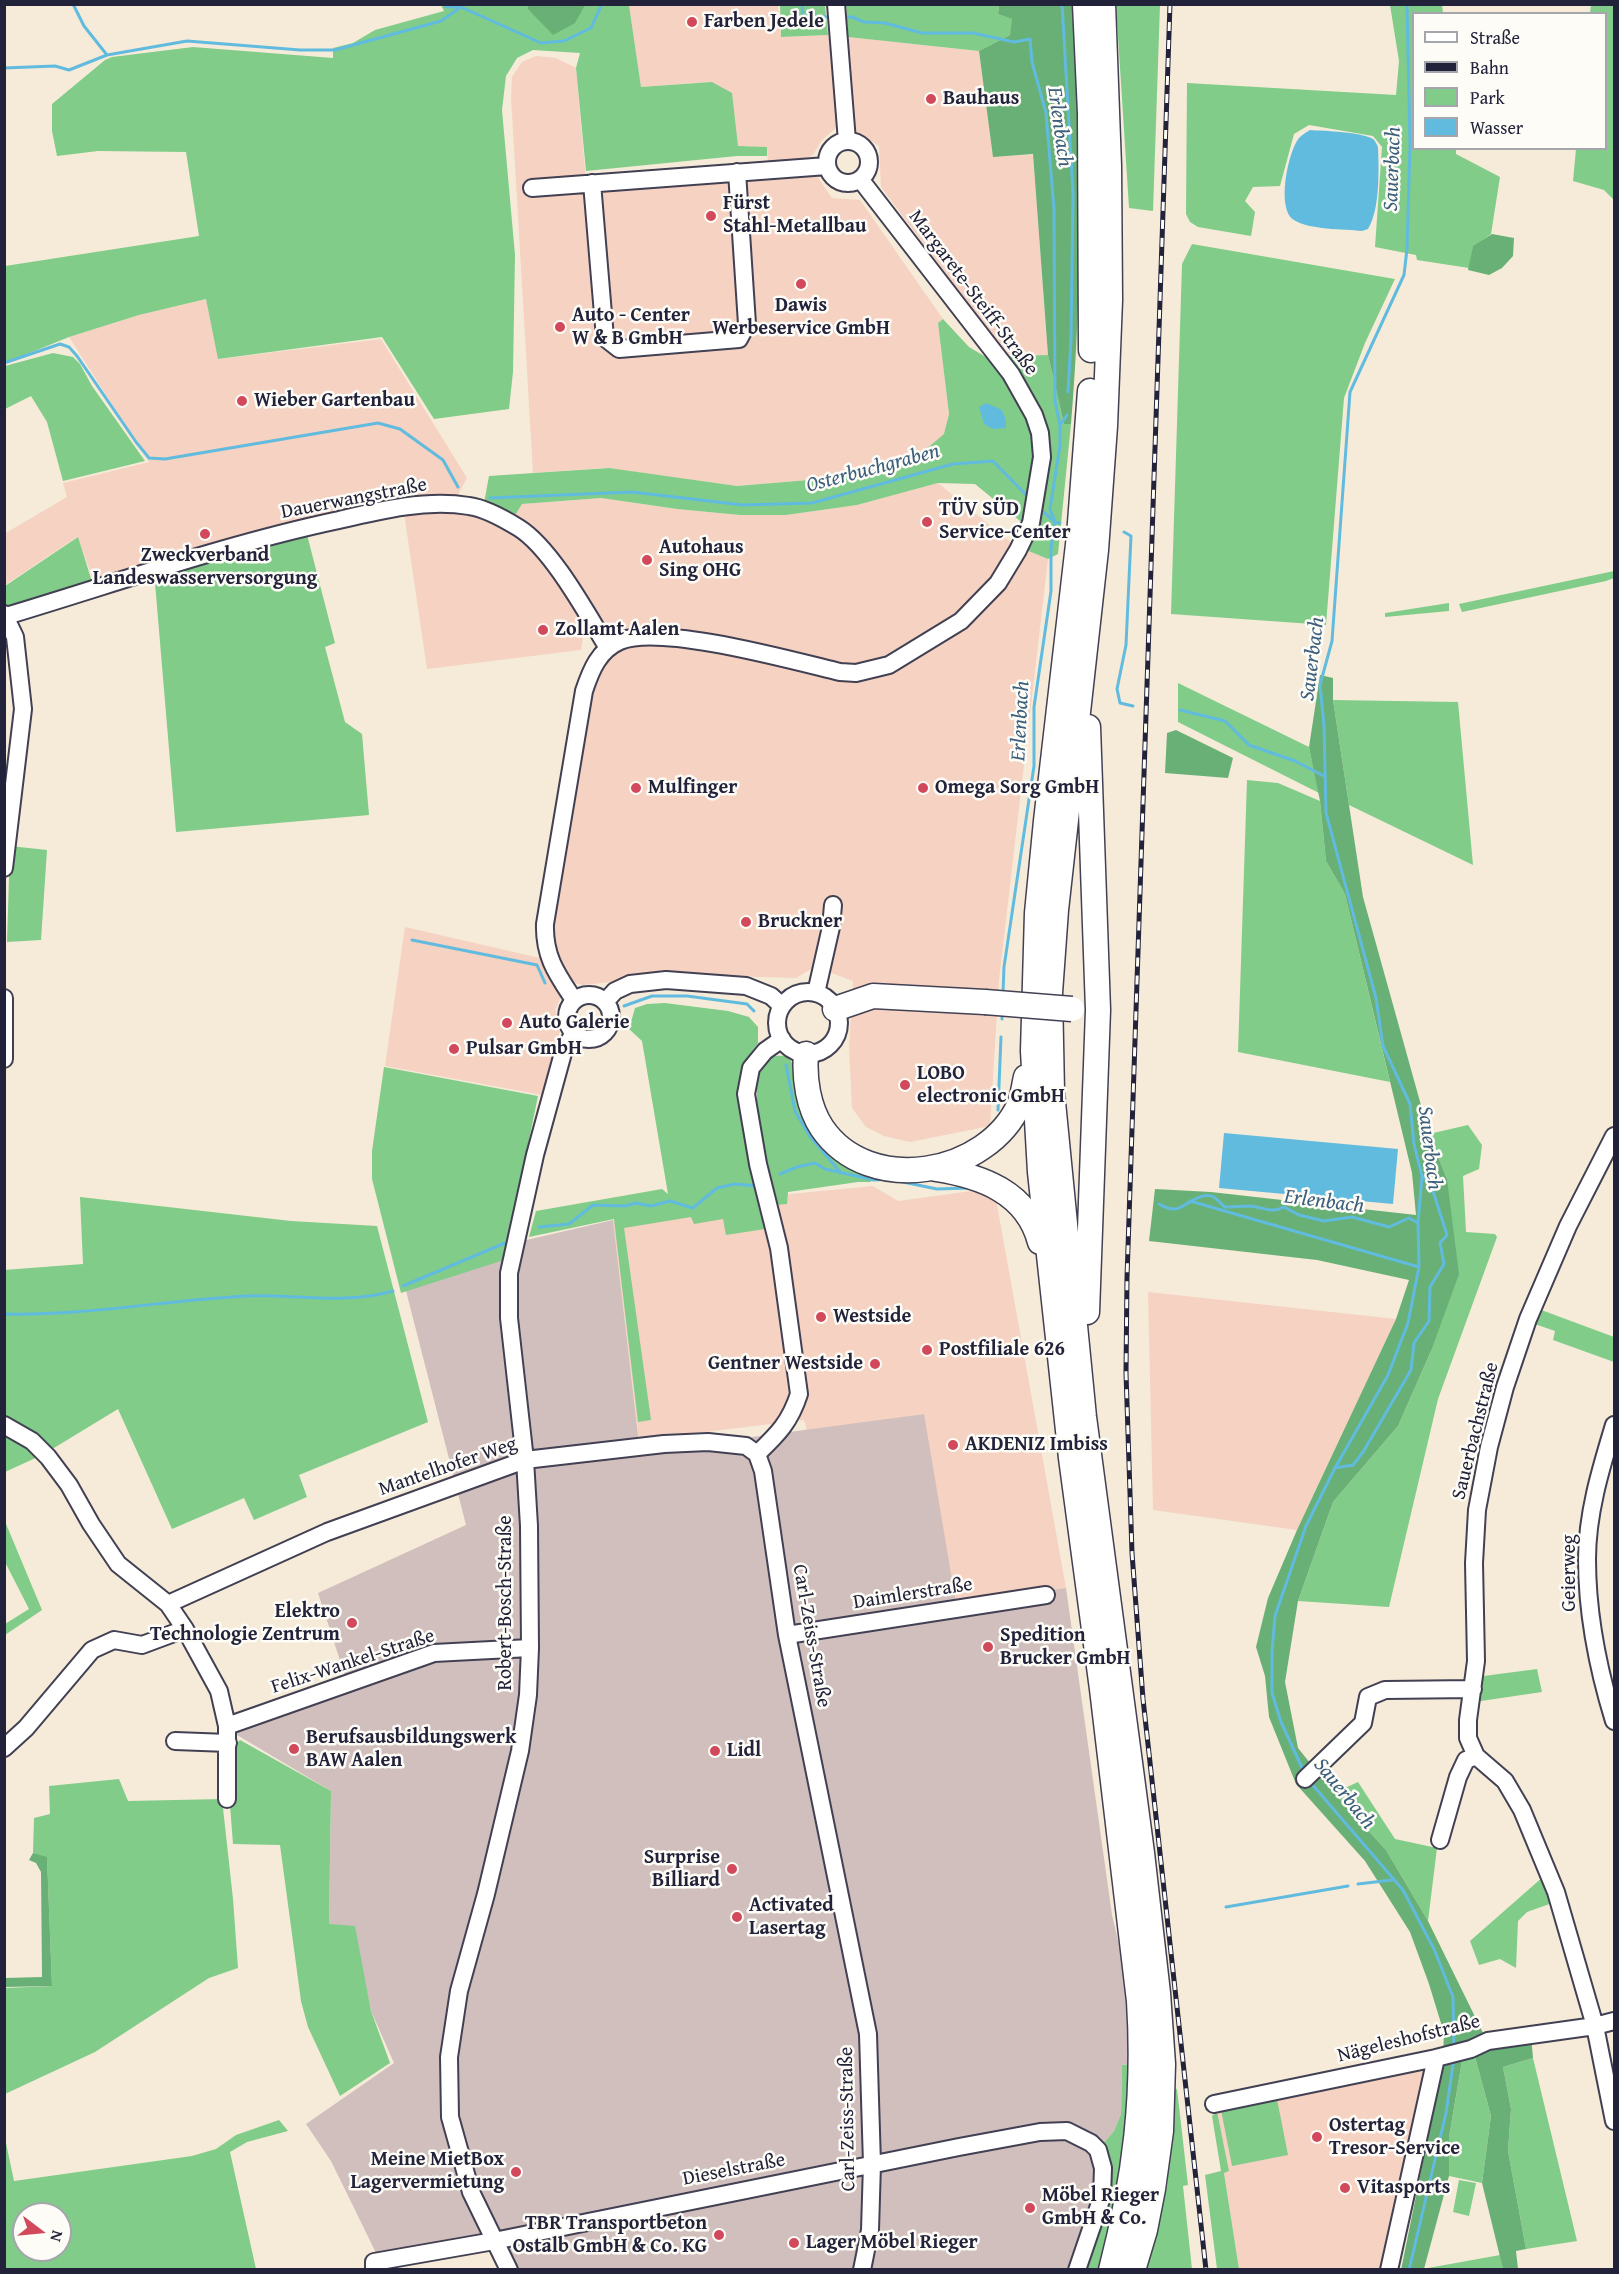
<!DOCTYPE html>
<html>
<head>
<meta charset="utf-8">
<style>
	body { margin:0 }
	#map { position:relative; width:1619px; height:2274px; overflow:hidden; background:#f6ebd8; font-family:"Gentium Book Plus",serif }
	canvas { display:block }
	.frame { position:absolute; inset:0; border:6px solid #22223b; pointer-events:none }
	.legend { position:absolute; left:1412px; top:12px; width:195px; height:138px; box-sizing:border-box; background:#fdfcf7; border:2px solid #a5a5ac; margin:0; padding:8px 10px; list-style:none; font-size:18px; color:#22223b }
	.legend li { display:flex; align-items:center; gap:12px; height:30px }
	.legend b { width:30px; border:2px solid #a5a5ac }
	.north { position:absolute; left:12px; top:2202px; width:60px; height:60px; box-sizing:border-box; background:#fdfcf7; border:2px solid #a5a5ac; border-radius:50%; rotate:106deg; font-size:16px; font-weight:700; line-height:24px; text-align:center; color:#22223b }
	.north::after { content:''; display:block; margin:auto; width:21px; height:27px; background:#d1495b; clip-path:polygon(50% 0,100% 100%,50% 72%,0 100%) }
</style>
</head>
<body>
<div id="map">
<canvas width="1619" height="2274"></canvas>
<div class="frame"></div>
<ul class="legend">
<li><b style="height:8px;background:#fff"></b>Straße</li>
<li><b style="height:8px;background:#22223b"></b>Bahn</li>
<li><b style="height:16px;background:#81cc89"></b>Park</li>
<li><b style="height:16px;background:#61bbdf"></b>Wasser</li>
</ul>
<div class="north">N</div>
</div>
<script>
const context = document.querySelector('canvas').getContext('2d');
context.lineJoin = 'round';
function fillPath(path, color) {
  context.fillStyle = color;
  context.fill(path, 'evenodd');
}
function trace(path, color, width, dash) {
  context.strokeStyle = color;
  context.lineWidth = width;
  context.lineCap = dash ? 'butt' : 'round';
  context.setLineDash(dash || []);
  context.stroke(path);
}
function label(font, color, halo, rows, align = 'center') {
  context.font = font + ' "Gentium Book Plus",serif';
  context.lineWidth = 5;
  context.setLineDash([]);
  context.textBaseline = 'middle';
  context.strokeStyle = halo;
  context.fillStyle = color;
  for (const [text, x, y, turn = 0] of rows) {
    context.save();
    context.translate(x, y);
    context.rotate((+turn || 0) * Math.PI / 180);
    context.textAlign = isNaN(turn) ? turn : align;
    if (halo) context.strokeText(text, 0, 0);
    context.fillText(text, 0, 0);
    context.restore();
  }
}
fillPath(new Path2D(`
	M629 5H778L781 37 828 35 839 107 837 127 822 140 813 155 790 165 768 163 767 147 738 146 712 82 641 87Z
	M848 37 979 51 993 156 1033 155 1048 355 1007 356 881 187 879 146 853 130Z
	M536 56 556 58 576 68 586 180 813 170 832 198 860 200 943 319 938 323 949 414 945 434 925 450 874 465 809 480 737 486 603 468 533 473 511 97 512 77 522 62Z
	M206 299 219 359 381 339 467 478 455 500 95 584 77 537 5 585 4 534 67 497 63 483 149 462 69 337 139 315Z
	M938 483 1014 545 1048 559 999 980 990 1126 910 1142 884 1136 866 1127 852 1108 849 1047 853 981 815 967 796 978 657 974 631 975 611 982 582 985 565 980 555 963 551 921 591 683 611 650 587 613 581 650 427 669 404 513 433 510 467 512 509 526 522 504 601 498 677 509 740 515H786L857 505Z
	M405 927 544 959 563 992 555 1010 562 1025 555 1046 542 1095 385 1066Z
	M873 1186 898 1201 994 1188 1066 1588 956 1604 923 1414 807 1431 804 1420 639 1440 613 1220 790 1194Z
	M1148 1292 1396 1319 1297 1530 1153 1510Z
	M1429 2067 1385 2269H1239L1224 2172 1229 2171 1217 2111Z`), '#f5d2c2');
fillPath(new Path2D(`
	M613 1220 640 1452 924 1414 956 1603 1066 1588 1112 1915 1131 1996 1138 2064 1122 2065 1121 2114 1114 2131 1098 2150 1103 2168 1077 2269H506L490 2239 378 2257 331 2161 306 2124 394 2063 371 2011 354 1927 329 1925 331 1791 232 1732 349 1688 318 1593 466 1525 405 1287 502 1257 522 1241Z`), '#d1bfbd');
fillPath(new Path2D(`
	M441 5H527L528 9 584 5H629L641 87 712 82 732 93 738 146 767 147V156H737L586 171 576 68 580 53 533 50 517 58 506 76 502 110 515 255 513 372 509 409 434 419 382 337 218 359 206 299 139 315 69 337 5 363V266L199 236 186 152 98 151 57 156 52 131V104L105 60 112 57 193 47 333 58V48L353 43 375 30 444 11Z
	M780 5H825L828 35 781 37Z
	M846 5H999L998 14 1013 19 1010 35 979 51 848 37Z
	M1116 5H1160L1153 211 1129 208Z
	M1390 5H1442L1443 13 1414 14V148L1456 149V154L1500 177 1491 234 1473 247 1469 268 1417 260 1416 255 1375 247 1382 147 1373 136 1309 125 1294 134 1280 186 1253 187 1245 201 1255 212 1251 236 1198 227 1190 222 1186 214 1187 83 1396 95 1399 61Z
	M1591 5H1614V200L1604 190 1573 181 1576 149 1606 148V14L1590 13Z
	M1192 244 1395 279 1365 343 1344 398 1326 625 1171 614 1182 264Z
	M943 319 969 347 996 363 1007 356 1048 355 1064 424H1071L1058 554 1048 559 1014 545 1025 525 975 484 938 483 857 505 786 515H740L677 509 601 498 522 504 516 514 484 503 489 476 609 468 737 486 809 480 874 465 925 450 944 434 949 414 938 323Z
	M53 353 73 357 80 364 92 386 145 461 63 481 47 422 31 396 5 409V366Z
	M305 527 335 643 325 647 345 722 362 734 369 815 176 832 154 571Z
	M78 537 93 585 9 609 5 605V586Z
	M1614 571V578L1606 581 1462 612 1459 604Z
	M1449 603V611L1385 617V613Z
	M1178 683 1309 747 1319 793 1178 722Z
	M1333 700 1458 702 1473 865 1349 805Z
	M1247 780 1278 783 1320 801 1326 861 1345 894 1390 1082 1238 1052Z
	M10 846 47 850 41 940 7 942Z
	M665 1003 728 1011 749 1017 758 1027V1043L743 1065 739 1087 742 1111 769 1174C765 1152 740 1062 776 1056 791 1054 792 1063 798 1075L868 1171 871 1182H858L788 1192 787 1204 763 1206 765 1229 726 1235 723 1219 694 1224 691 1217 624 1228 651 1420 638 1422 614 1219 529 1237 536 1211 662 1189 668 1194 642 1041 629 1029 635 1008 647 1004Z
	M384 1067 538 1096 504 1260 401 1293 372 1179V1151Z
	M1468 1125 1482 1145 1479 1169 1463 1176 1466 1232 1495 1234 1497 1237 1438 1399 1389 1607 1298 1601 1333 1502 1398 1426 1431 1351 1447 1179 1429 1134Z
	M80 1197 291 1221 377 1226 428 1422 299 1475 307 1497 254 1520 244 1498 172 1529 118 1409 49 1451 5 1421 4 1270 83 1264Z
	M1536 1308 1614 1337V1362L1553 1340 1555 1331 1529 1322Z
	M4 1429 42 1455 5 1472Z
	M4 1519 42 1610 5 1635V1624L29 1609 5 1562Z
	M1537 1669 1542 1692 1474 1702 1476 1677Z
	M240 1740 331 1791 329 1924 355 1926 371 2011 390 2063 340 2096 308 2027 301 2001 280 1845 233 1844 230 1805 232 1747Z
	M119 1779 128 1801 222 1799 233 1899 238 1968 209 1978 95 2052 5 2094V1988L52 1986 47 1858 33 1853 34 1818 50 1814 49 1786Z
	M1358 1782 1395 1839 1437 1848 1428 1921 1386 1850 1334 1793Z
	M1544 1876 1555 1902 1527 1912 1518 1921 1516 1968 1500 1959 1479 1965 1470 1941Z
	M1474 2053 1491 2116 1482 2183 1449 2176V2137L1463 2055Z
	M1533 2058 1577 2241 1526 2249 1508 2151 1511 2109 1503 2067Z
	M1138 2064 1105 2269 1077 2270 1102 2197 1098 2150 1114 2131 1121 2114 1122 2065Z
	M1177 2089 1188 2185 1183 2186 1192 2269 1143 2270 1162 2196 1167 2187 1174 2090Z
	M1277 2099 1288 2155 1232 2166 1221 2110Z
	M1217 2111 1229 2171 1224 2173 1239 2269H1217L1205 2175 1221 2171 1212 2116Z
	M279 2120 288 2131 247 2142 230 2152 256 2269H5V2138L14 2181 192 2156 216 2149 236 2135ZM24 2214H60V2250H24Z
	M1459 2180 1476 2183 1469 2216 1453 2212Z
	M1500 2255 1503 2269 1417 2270Z`), '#81cc89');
fillPath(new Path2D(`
	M527 5V4L585 5 575 23 553 35 528 9Z
	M999 5H1072C1081 144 1083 285 1071 424H1064L1048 355 1033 154 993 157 979 51 1010 35 1012 19 998 14Z
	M1492 234 1514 238 1513 256 1502 268 1489 275 1468 270 1473 246Z
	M1320 675 1333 678V700L1363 897 1429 1134 1447 1179 1459 1274 1431 1351 1398 1426 1333 1502 1298 1601 1285 1682 1298 1748 1334 1793 1386 1850 1428 1921 1485 2037 1443 2056 1444 2033 1429 1984 1410 1932 1365 1861 1296 1784 1269 1717 1265 1676 1256 1647 1268 1598 1297 1530 1396 1319 1409 1280 1317 1260 1149 1241 1155 1189 1211 1192 1416 1215 1412 1173 1345 894 1326 861 1320 801 1309 747Z
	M1176 730 1233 758 1228 778 1165 773 1167 733Z
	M33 1853 47 1857 52 1986 5 1987V1978L42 1977 41 1872 36 1863 29 1860Z
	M1531 2036 1533 2058 1503 2067 1511 2109 1508 2151 1526 2249 1516 2251 1518 2269H1503L1482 2183 1491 2116 1474 2053Z
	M1463 2055 1449 2137V2176L1424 2269 1401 2270 1444 2058Z`), '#68b075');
fillPath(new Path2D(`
	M1310 130C1324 131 1362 132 1373 139 1375 140 1377 145 1378 147 1379 170 1380 210 1368 229L1362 231C1344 229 1309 230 1294 220 1276 209 1288 152 1299 138 1302 135 1306 132 1310 130Z
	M986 403 1002 410 1006 420V428L993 429 984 424 979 407Z
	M1224 1133 1398 1149 1393 1204 1219 1188Z`), '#61bbdf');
trace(new Path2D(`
	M73 4 84 26 107 55
	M445 4 446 7H460
	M802 4 803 16 832 17
	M1062 4 1073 193 1071 340 1068 392
	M841 17H852L864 22 885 23 922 33H973L1014 42 1030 39 1032 62 1046 113 1054 209 1055 401 1060 425V445L1050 509 1055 522 1051 548V591L1034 707V766L1004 967 1003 993
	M4 68 55 66 69 70 107 55 187 41 300 50H335L441 21 461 7 541 43 564 41 591 28 602 4
	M4 363 60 344 69 347 77 356 136 442 149 458 165 459 378 423 400 429 443 460 458 487
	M1061 424 1067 415
	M490 498 632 492 743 505 812 503 953 464 993 461 1030 499
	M1039 508 1055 522 1060 523
	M1124 532 1131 536 1126 645 1117 689 1120 703 1133 706
	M1180 710 1225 721 1249 745 1295 761 1324 776
	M412 940 537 965 545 983
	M624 1006 652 996H687L747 1004 754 1011
	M1002 1019V1012
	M786 1065 795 1111 809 1135 840 1172
	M998 1110 1001 1037
	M780 1174 797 1167 815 1163 825 1169 874 1180 889 1179
	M898 1181 937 1189 969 1188
	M1190 1201 1419 1267
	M1159 1204C1163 1206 1168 1209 1173 1209 1183 1211 1198 1190 1214 1197 1217 1199 1221 1204 1225 1207 1233 1207 1242 1206 1250 1206 1263 1207 1271 1214 1284 1207L1299 1215 1324 1221 1352 1217 1389 1227 1409 1218 1418 1223
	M539 1227 569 1224 593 1205 625 1206 636 1203 651 1206 670 1201 693 1208 717 1188 735 1184 757 1186
	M403 1286 505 1243
	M4 1314C86 1316 166 1300 247 1296 295 1294 346 1305 393 1291
	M1335 1468 1353 1465 1363 1452 1411 1370 1414 1343 1429 1321 1430 1287 1444 1264 1440 1243 1447 1235 1431 1185 1422 1176
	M1304 1772 1281 1722 1272 1693V1652L1275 1616 1306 1526 1335 1468 1388 1375 1408 1323 1419 1267 1418 1223 1422 1176 1414 1144 1410 1104 1383 1046 1376 998 1326 813 1324 725 1320 685 1332 641 1350 392 1404 275 1407 249 1410 145 1407 4
	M1311 1783 1403 1890 1434 1949 1453 1997 1454 2049
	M1358 1884 1392 1880
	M1226 1907 1348 1886
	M1409 2270 1446 2113 1454 2058`), '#61bbdf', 3);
const minor = new Path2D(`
	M836 4 847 141
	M827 162a21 21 0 1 1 42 0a21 21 0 1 1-42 0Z
	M592 183 605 338 619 349 739 339 747 324 737 172
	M532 188 827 166
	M4 614 15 637 23 709 4 868
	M6 616C116 583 226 544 339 520 381 510 426 499 469 506 485 508 506 520 519 528 552 549 587 614 608 648
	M777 1023a31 31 0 1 1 62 0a31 31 0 1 1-62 0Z
	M816 993 831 927 833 905
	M567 1017a22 22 0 1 1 44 0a22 22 0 1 1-44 0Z
	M4 998V1059
	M574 1000C557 974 544 957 545 924L584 691C591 670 599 650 620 641 661 624 794 661 840 672L856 673 889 665 961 621 998 583 1018 550 1031 523 1042 457 1040 433 1034 415 1011 374 860 179
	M605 1002 615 991 630 984 666 980 746 986 771 996 782 1006
	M1614 1136 1568 1226 1528 1319 1505 1387 1489 1447 1477 1510 1474 1563 1476 1661 1468 1720V1738L1476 1756 1505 1781 1522 1810 1556 1892 1595 2026 1614 2121
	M4 1425 32 1441 48 1457 69 1485 91 1524 118 1564 168 1604 185 1629 219 1691 227 1726V1799
	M1614 1425C1601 1468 1587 1513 1587 1559 1587 1614 1598 1669 1614 1721
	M757 1454 763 1471 787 1635 868 2034 872 2164 870 2230 862 2270
	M757 1454C778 1434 790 1422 799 1394L779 1248 758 1164 746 1094 751 1068 765 1051 782 1039
	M168 1604 327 1532 525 1460 664 1444 708 1442 746 1446 757 1454
	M787 1635 1046 1595
	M227 1726 434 1653 530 1648
	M175 1741 228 1743
	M4 1748 26 1728 92 1650 114 1640 142 1645 185 1629
	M1305 1779 1363 1723 1368 1697 1385 1690 1473 1689
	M1440 1840 1458 1777 1466 1760 1476 1756
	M1214 2104 1436 2058 1471 2049 1488 2041 1595 2026 1614 2021
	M374 2270V2262L494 2241 959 2147 1040 2132 1067 2131 1091 2143 1098 2150 1103 2168 1102 2197 1077 2270
	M509 2270 471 2192 450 2117 449 2057 459 1991 486 1894 520 1751 528 1695 530 1648 529 1526 525 1460 509 1318V1273L535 1155 563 1053 573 1034
	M1389 2270 1436 2058`);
const highway = new Path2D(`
	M1085 4 1090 113 1091 350
	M1103 4 1109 166 1110 300 1105 426 1096 550 1056 910 1050 993 1052 1092 1084 1417 1142 1853 1158 1993 1163 2064 1161 2131 1153 2189 1145 2230 1133 2270
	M1090 391 1079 536 1046 821 1037 913 1033 1051 1040 1172 1071 1458 1102 1689 1139 2001C1145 2096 1135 2178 1111 2270
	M835 1009 873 996 985 1002
	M806 1054C804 1078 808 1107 822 1128 869 1197 988 1176 1020 1103 1023 1095 1024 1085 1026 1077
	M936 1169C981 1176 1027 1192 1040 1242
	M1087 1312 1098 1010 1088 727`);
trace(minor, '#424053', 20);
trace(highway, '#424053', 27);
trace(minor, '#fff', 16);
trace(highway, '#fff', 24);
const rail = new Path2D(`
	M1170 4 1127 1277 1126 1373 1132 1553 1143 1699 1206 2270`);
trace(rail, '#22223b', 5);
trace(rail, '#fdfcf7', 3, [9]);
const highwayBridge = new Path2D(`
	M985 1002 1072 1009`);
trace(highwayBridge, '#424053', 27, []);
trace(highwayBridge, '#fff', 24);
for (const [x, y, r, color] of [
	[692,22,6,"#d1495b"],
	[931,99,6,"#d1495b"],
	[711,216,6,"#d1495b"],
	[801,284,6,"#d1495b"],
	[560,327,6,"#d1495b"],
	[242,401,6,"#d1495b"],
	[927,522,6,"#d1495b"],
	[205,534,6,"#d1495b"],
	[647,560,6,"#d1495b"],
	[543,630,6,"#d1495b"],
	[636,788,6,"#d1495b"],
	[923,788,6,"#d1495b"],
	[746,922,6,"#d1495b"],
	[507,1023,6,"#d1495b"],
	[454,1049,6,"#d1495b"],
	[905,1085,6,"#d1495b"],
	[821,1317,6,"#d1495b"],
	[927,1350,6,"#d1495b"],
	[875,1364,6,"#d1495b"],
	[953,1445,6,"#d1495b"],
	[352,1623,6,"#d1495b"],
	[988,1647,6,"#d1495b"],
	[294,1749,6,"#d1495b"],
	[715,1751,6,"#d1495b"],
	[732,1869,6,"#d1495b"],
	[737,1917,6,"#d1495b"],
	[1317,2137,6,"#d1495b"],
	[516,2172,6,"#d1495b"],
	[1345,2188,6,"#d1495b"],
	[1030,2208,6,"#d1495b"],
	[719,2235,6,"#d1495b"],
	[794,2243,6,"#d1495b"]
]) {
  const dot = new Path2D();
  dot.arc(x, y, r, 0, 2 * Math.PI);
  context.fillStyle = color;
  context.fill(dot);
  trace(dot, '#fdfcf7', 2);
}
label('bold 20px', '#22223b', '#fdfcf7', [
	["Farben Jedele",704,22],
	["Bauhaus",943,99],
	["Fürst",723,204],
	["Stahl-Metallbau",723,227],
	["Dawis",801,306,"center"],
	["Werbeservice GmbH",801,329,"center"],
	["Auto - Center",572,316],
	["W & B GmbH",572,339],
	["Wieber Gartenbau",254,401],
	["TÜV SÜD",939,510],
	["Service-Center",939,533],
	["Autohaus",659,548],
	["Sing OHG",659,571],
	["Zweckverband",205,556,"center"],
	["Landeswasserversorgung",205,579,"center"],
	["Zollamt Aalen",555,630],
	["Mulfinger",648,788],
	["Omega Sorg GmbH",935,788],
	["Bruckner",758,922],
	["Auto Galerie",519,1023],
	["Pulsar GmbH",466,1049],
	["LOBO",917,1074],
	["electronic GmbH",917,1097],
	["Westside",833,1317],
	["Postfiliale 626",939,1350],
	["Gentner Westside",863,1364,"right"],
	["AKDENIZ Imbiss",965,1445],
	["Elektro",340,1612,"right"],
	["Technologie Zentrum",340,1635,"right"],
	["Spedition",1000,1636],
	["Brucker GmbH",1000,1659],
	["Berufsausbildungswerk",306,1738],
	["BAW Aalen",306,1761],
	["Lidl",727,1751],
	["Surprise",720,1858,"right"],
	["Billiard",720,1881,"right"],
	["Activated",749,1906],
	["Lasertag",749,1929],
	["Ostertag",1329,2126],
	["Tresor-Service",1329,2149],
	["Meine MietBox",504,2160,"right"],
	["Lagervermietung",504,2183,"right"],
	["Vitasports",1357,2188],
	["Möbel Rieger",1042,2196],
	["GmbH & Co.",1042,2219],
	["TBR Transportbeton",707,2224,"right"],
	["Ostalb GmbH & Co. KG",707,2247,"right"],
	["Lager Möbel Rieger",806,2243]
], 'left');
label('20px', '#22223b', '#fdfcf7', [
	["Margarete-Steiff-Straße",973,293,53],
	["Dauerwangstraße",354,499,-11],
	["Sauerbachstraße",1476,1431,-76],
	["Mantelhofer Weg",448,1467,-19],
	["Geierweg",1570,1573,-90],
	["Daimlerstraße",913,1594,-9],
	["Robert-Bosch-Straße",506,1603,-90],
	["Carl-Zeiss-Straße",811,1636,80],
	["Felix-Wankel-Straße",353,1662,-18],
	["Nägeleshofstraße",1409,2039,-14],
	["Carl-Zeiss-Straße",848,2119,-91],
	["Dieselstraße",734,2170,-11]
]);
label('italic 21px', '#3b5f7d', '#fdfcf7', [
	["Erlenbach",1059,127,82],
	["Sauerbach",1393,169,-88],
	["Osterbuchgraben",873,469,-15],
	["Sauerbach",1313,659,-83],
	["Erlenbach",1021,721,-87],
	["Sauerbach",1429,1148,83],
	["Erlenbach",1324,1202,7],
	["Sauerbach",1344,1794,51]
]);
</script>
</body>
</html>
